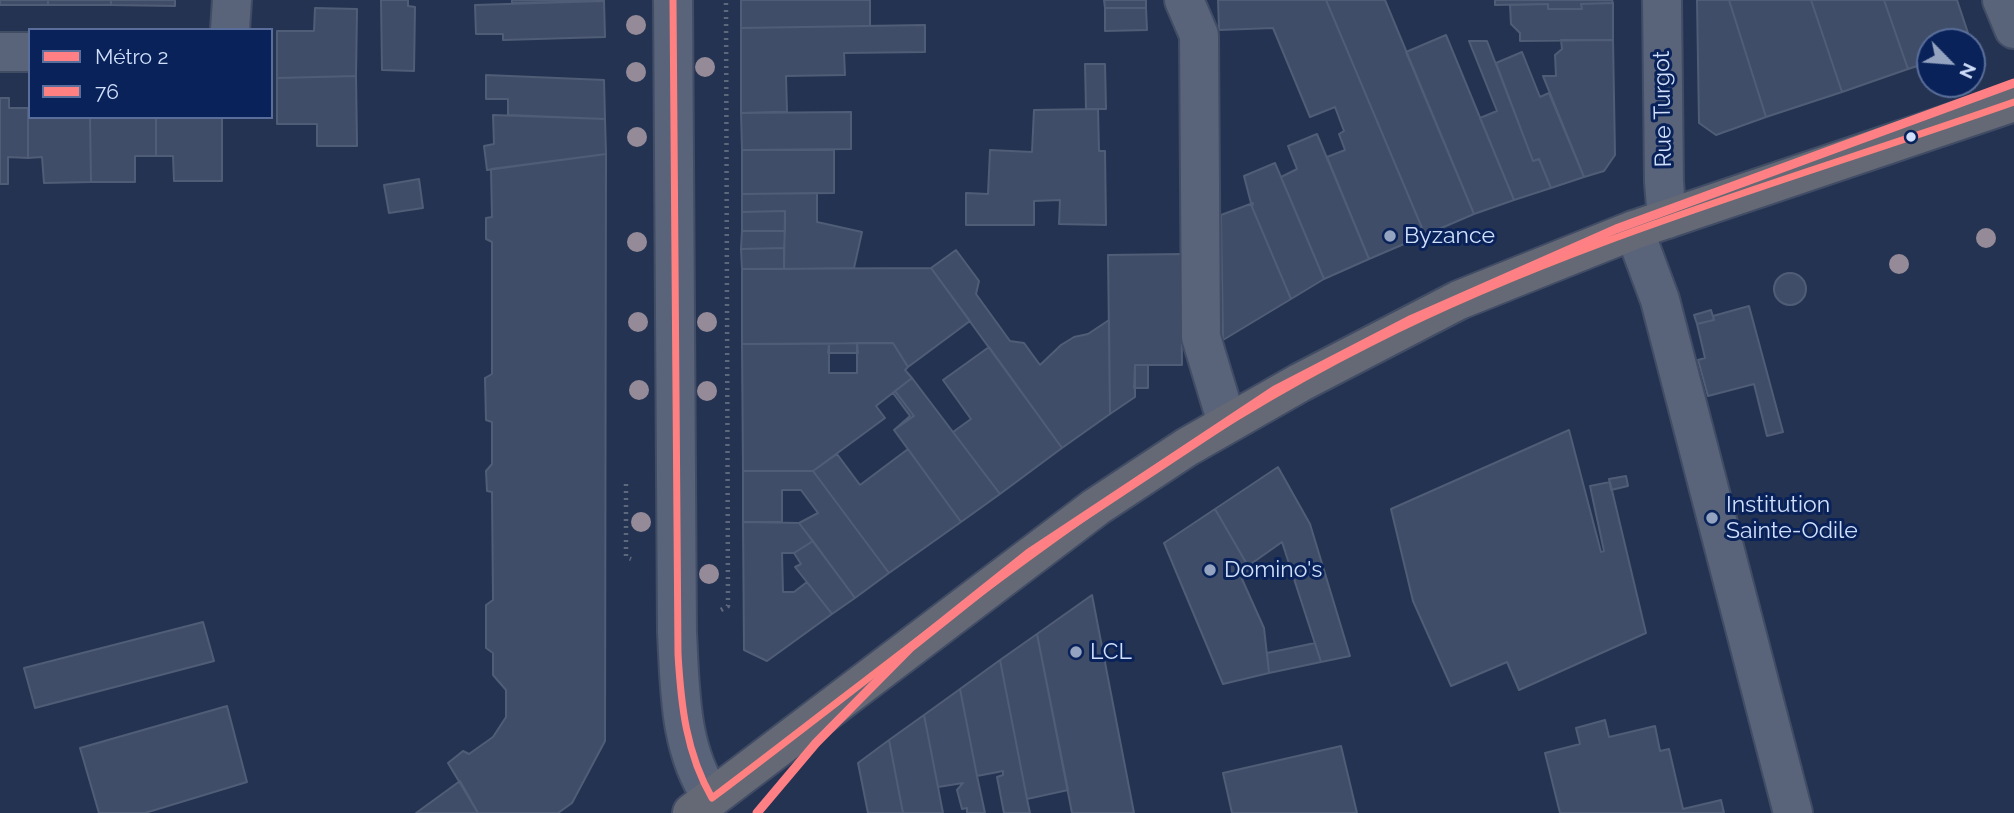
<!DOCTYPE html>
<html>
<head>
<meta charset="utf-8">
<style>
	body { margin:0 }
	#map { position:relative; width:2014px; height:813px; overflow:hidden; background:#253352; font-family:Raleway,sans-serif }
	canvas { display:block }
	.legend { position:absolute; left:28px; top:28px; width:245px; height:91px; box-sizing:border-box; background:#092259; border:2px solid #596e9a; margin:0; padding:9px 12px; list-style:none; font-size:21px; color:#d0dffb }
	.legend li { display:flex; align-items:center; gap:14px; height:35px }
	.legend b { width:35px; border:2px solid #596e9a }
	.north { position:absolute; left:1916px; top:28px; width:70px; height:70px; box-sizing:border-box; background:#092259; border:2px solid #596e9a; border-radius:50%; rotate:115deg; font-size:19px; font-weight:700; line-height:28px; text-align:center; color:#d0dffb }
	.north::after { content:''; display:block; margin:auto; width:24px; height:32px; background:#94a3c0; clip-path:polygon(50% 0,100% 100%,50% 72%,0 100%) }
</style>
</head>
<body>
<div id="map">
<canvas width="2014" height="813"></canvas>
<ul class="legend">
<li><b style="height:9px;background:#ff8084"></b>Métro 2</li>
<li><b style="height:9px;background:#ff8080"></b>76</li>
</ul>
<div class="north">N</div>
</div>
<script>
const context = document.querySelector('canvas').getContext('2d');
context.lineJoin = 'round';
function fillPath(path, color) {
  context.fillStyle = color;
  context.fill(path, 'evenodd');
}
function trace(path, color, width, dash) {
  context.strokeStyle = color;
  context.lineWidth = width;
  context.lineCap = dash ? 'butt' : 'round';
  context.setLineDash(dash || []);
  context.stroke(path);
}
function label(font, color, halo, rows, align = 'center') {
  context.font = font + ' Raleway,sans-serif';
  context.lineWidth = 6;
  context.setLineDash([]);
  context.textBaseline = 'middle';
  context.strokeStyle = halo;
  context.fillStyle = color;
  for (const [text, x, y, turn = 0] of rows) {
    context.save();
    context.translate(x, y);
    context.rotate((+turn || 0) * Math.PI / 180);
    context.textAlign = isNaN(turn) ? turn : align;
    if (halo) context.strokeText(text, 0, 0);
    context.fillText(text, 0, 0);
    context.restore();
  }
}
const building = new Path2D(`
	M0 0H48V5H0Z
	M48 0H111V5H48Z
	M111 0H175V6L111 5Z
	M381 0H408V6L415 7 414 71 382 70Z
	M512 0H604V1L512 3Z
	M741 0H870V26L741 28Z
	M1104 0H1146V8H1105Z
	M1218 0H1326L1425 235 1369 259 1327 157 1345 150 1339 134 1344 131 1335 107 1310 117 1273 28 1219 30Z
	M1326 0H1385L1474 214 1425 235Z
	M1495 0H1612L1613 3 1581 4 1582 9H1548V4L1495 5Z
	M1697 0H1729L1766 117 1716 135 1699 123Z
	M1729 0H1811L1842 92 1766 117Z
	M1811 0H1884L1908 69 1842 92Z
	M1884 0H1957L1971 42H1930V62L1908 69Z
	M604 1 605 37 503 40V34H476L475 5Z
	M1613 3V40L1520 41V33L1511 24 1510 5 1548 4V9H1582L1581 4Z
	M315 8 357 9 356 76 277 78V31H314Z
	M1105 8H1146L1147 30 1105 31Z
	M925 25V52L844 53 845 75 786 76 787 112 741 113V28Z
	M1446 35 1514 200 1474 214 1406 52Z
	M1561 40H1613L1615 155 1604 171 1584 177 1543 76H1556L1555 55 1562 49Z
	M1469 41H1487L1533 161 1539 159 1551 188 1514 200 1480 118 1497 111Z
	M1522 52 1540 97 1549 93 1584 177 1551 188 1539 159 1533 161 1496 63Z
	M1085 64H1105L1106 109H1086Z
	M486 75 604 80 605 119 508 115V99H486Z
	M356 76 357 146H317V124H277V78Z
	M0 98H9V108H28V158L8 157V184H0Z
	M28 108 30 117H90L91 182 44 183 42 157 28 158Z
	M1098 109 1099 151H1105L1106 225 1059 224 1060 200 1034 201V225H966V193L988 194 990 150 1032 152 1034 110Z
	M851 112V149L742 150 741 113Z
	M493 115 605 119 606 154 487 170 484 146 494 144Z
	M90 117H156V156H135V182H91Z
	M156 117H222V181H174L173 156H156Z
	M1317 134 1369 259 1324 279 1281 177 1297 169 1288 146Z
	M742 150H834V193L742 194Z
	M606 154 605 741 572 803 558 813H478L448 763 463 751 469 754 493 737 506 717V690L493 675V653L486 648V605L493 600 492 492 487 491 486 471 492 464V422L486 420 485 378 492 374V242L486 239V218L492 217 491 169Z
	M1275 163 1324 279 1291 299 1252 207 1245 180 1244 176Z
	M419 179 423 208 389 213 384 185Z
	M817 193V222L862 232 854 268 784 269 785 211 742 212V194Z
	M1253 203 1252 207 1291 299 1223 340 1221 215Z
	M785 211V231H742V212Z
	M742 231H785L784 248 741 249Z
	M784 248V269H742L741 249Z
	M956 250 979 281 976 294 1010 341 1024 343 1040 365 1061 345 1074 337 1088 334 1109 320 1110 414 1062 448 931 268Z
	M1181 254 1182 365H1135V397L1110 414 1108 255Z
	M931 268 970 321 908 367 893 343 742 344V269Z
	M1774 289a16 16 0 1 1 32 0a16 16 0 1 1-32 0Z
	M1749 306 1783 432 1767 436 1754 384 1708 396 1698 360 1705 358 1697 324 1714 320 1713 316Z
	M1711 310 1714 320 1697 324 1694 315Z
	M857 343H893L908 367 905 370 912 378 876 406 885 418 813 471H743L742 344H829V373H857Z
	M857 343 858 353H828L829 344Z
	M989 347 1062 448 1000 494 953 432 971 419 943 380Z
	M1135 365H1148V388H1134Z
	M912 378 1000 494 961 522 894 430 914 416 895 391Z
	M895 391 914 416 894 430 910 416 893 393Z
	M1569 430 1601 552 1604 551 1590 486 1610 482 1646 633 1519 690 1507 662 1451 686 1413 601 1391 509Z
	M908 449 961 522 889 573 813 471 837 454 860 485Z
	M1278 467 1310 524 1350 656 1321 662 1282 542 1248 566 1215 509Z
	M743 471H813L889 573 855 598 799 523 818 513 801 490H782V522H743Z
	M1626 476 1628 486 1611 490 1609 479Z
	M1215 509 1252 573 1242 579 1264 628 1269 673 1223 684 1164 543Z
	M743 522 799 523 813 541 794 553H782L783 592H794L807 582 832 614 767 661 744 650Z
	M813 541 855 598 832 614 795 567 801 564 794 553Z
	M1092 595 1134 813H1072L1037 634Z
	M203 622 214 661 35 708 24 668Z
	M1037 634 1068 790 1027 799 1000 660Z
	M1315 643 1321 662 1269 673 1267 653Z
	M1000 660 1027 799 1030 813H1004L997 777 1003 775V771L977 776 960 689Z
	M960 689 977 776 985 813H967V808L962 809 957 790 963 783 938 787 924 715Z
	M227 706 247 782 145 813H99L80 748Z
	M924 715 943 813H903L889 740Z
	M1605 720 1609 737 1655 726 1660 751 1669 749 1683 809 1721 800 1724 813H1560L1545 753 1580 744 1576 728Z
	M889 740 903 813H868L858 763Z
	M1341 746 1357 813H1232L1223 773Z
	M460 781 478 813H416Z`);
fillPath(building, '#404d69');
trace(building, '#505d76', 2);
const minor = new Path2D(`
	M673 0 677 632C680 690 679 749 712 798
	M1184 0 1199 35 1201 337 1227 423
	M1662 0 1664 182 1667 219
	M2002 0 2014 29
	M230 30 232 0
	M0 52H30
	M1634 230 1660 300 1793 813`);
const major = new Path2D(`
	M692 813 1096 507 1187 447 1301 382 1459 300 1634 230 2014 102`);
trace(minor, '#414c65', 42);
trace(major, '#414c65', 42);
trace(new Path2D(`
	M626 484V557L631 559
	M721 610 728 606 726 0`), '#5e687d', 4.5, [2, 5]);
trace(minor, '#59637a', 38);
trace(major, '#646975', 38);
trace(new Path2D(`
	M673 0 678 654C681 705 686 753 712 798
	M712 798C926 637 1129 464 1370 343 1575 239 1797 178 2014 102`), '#ff8080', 7);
trace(new Path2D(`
	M757 813 816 743 910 648 1029 553 1275 390 1412 319 1616 229 2014 83`), '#ff8084', 9);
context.fillStyle = '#958b98';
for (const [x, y] of [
	[636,25],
	[705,67],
	[636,72],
	[637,137],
	[1986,238],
	[637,242],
	[1899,264],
	[638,322],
	[707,322],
	[639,390],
	[707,391],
	[641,522],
	[709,574]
]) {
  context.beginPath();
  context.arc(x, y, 10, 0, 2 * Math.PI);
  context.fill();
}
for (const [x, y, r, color] of [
	[1911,137,6,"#d0dffb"],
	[1390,236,7,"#94a3c0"],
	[1712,518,7,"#94a3c0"],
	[1210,570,7,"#94a3c0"],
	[1076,652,7,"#94a3c0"]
]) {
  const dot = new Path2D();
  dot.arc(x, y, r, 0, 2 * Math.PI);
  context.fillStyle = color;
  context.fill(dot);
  trace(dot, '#092259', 2.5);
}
label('23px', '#d0dffb', '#092259', [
	["Rue Turgot",1663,109,-91]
]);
label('23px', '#d0dffb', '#092259', [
	["Byzance",1404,236],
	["Institution",1726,505],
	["Sainte-Odile",1726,531],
	["Domino's",1224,570],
	["LCL",1090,652]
], 'left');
</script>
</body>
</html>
